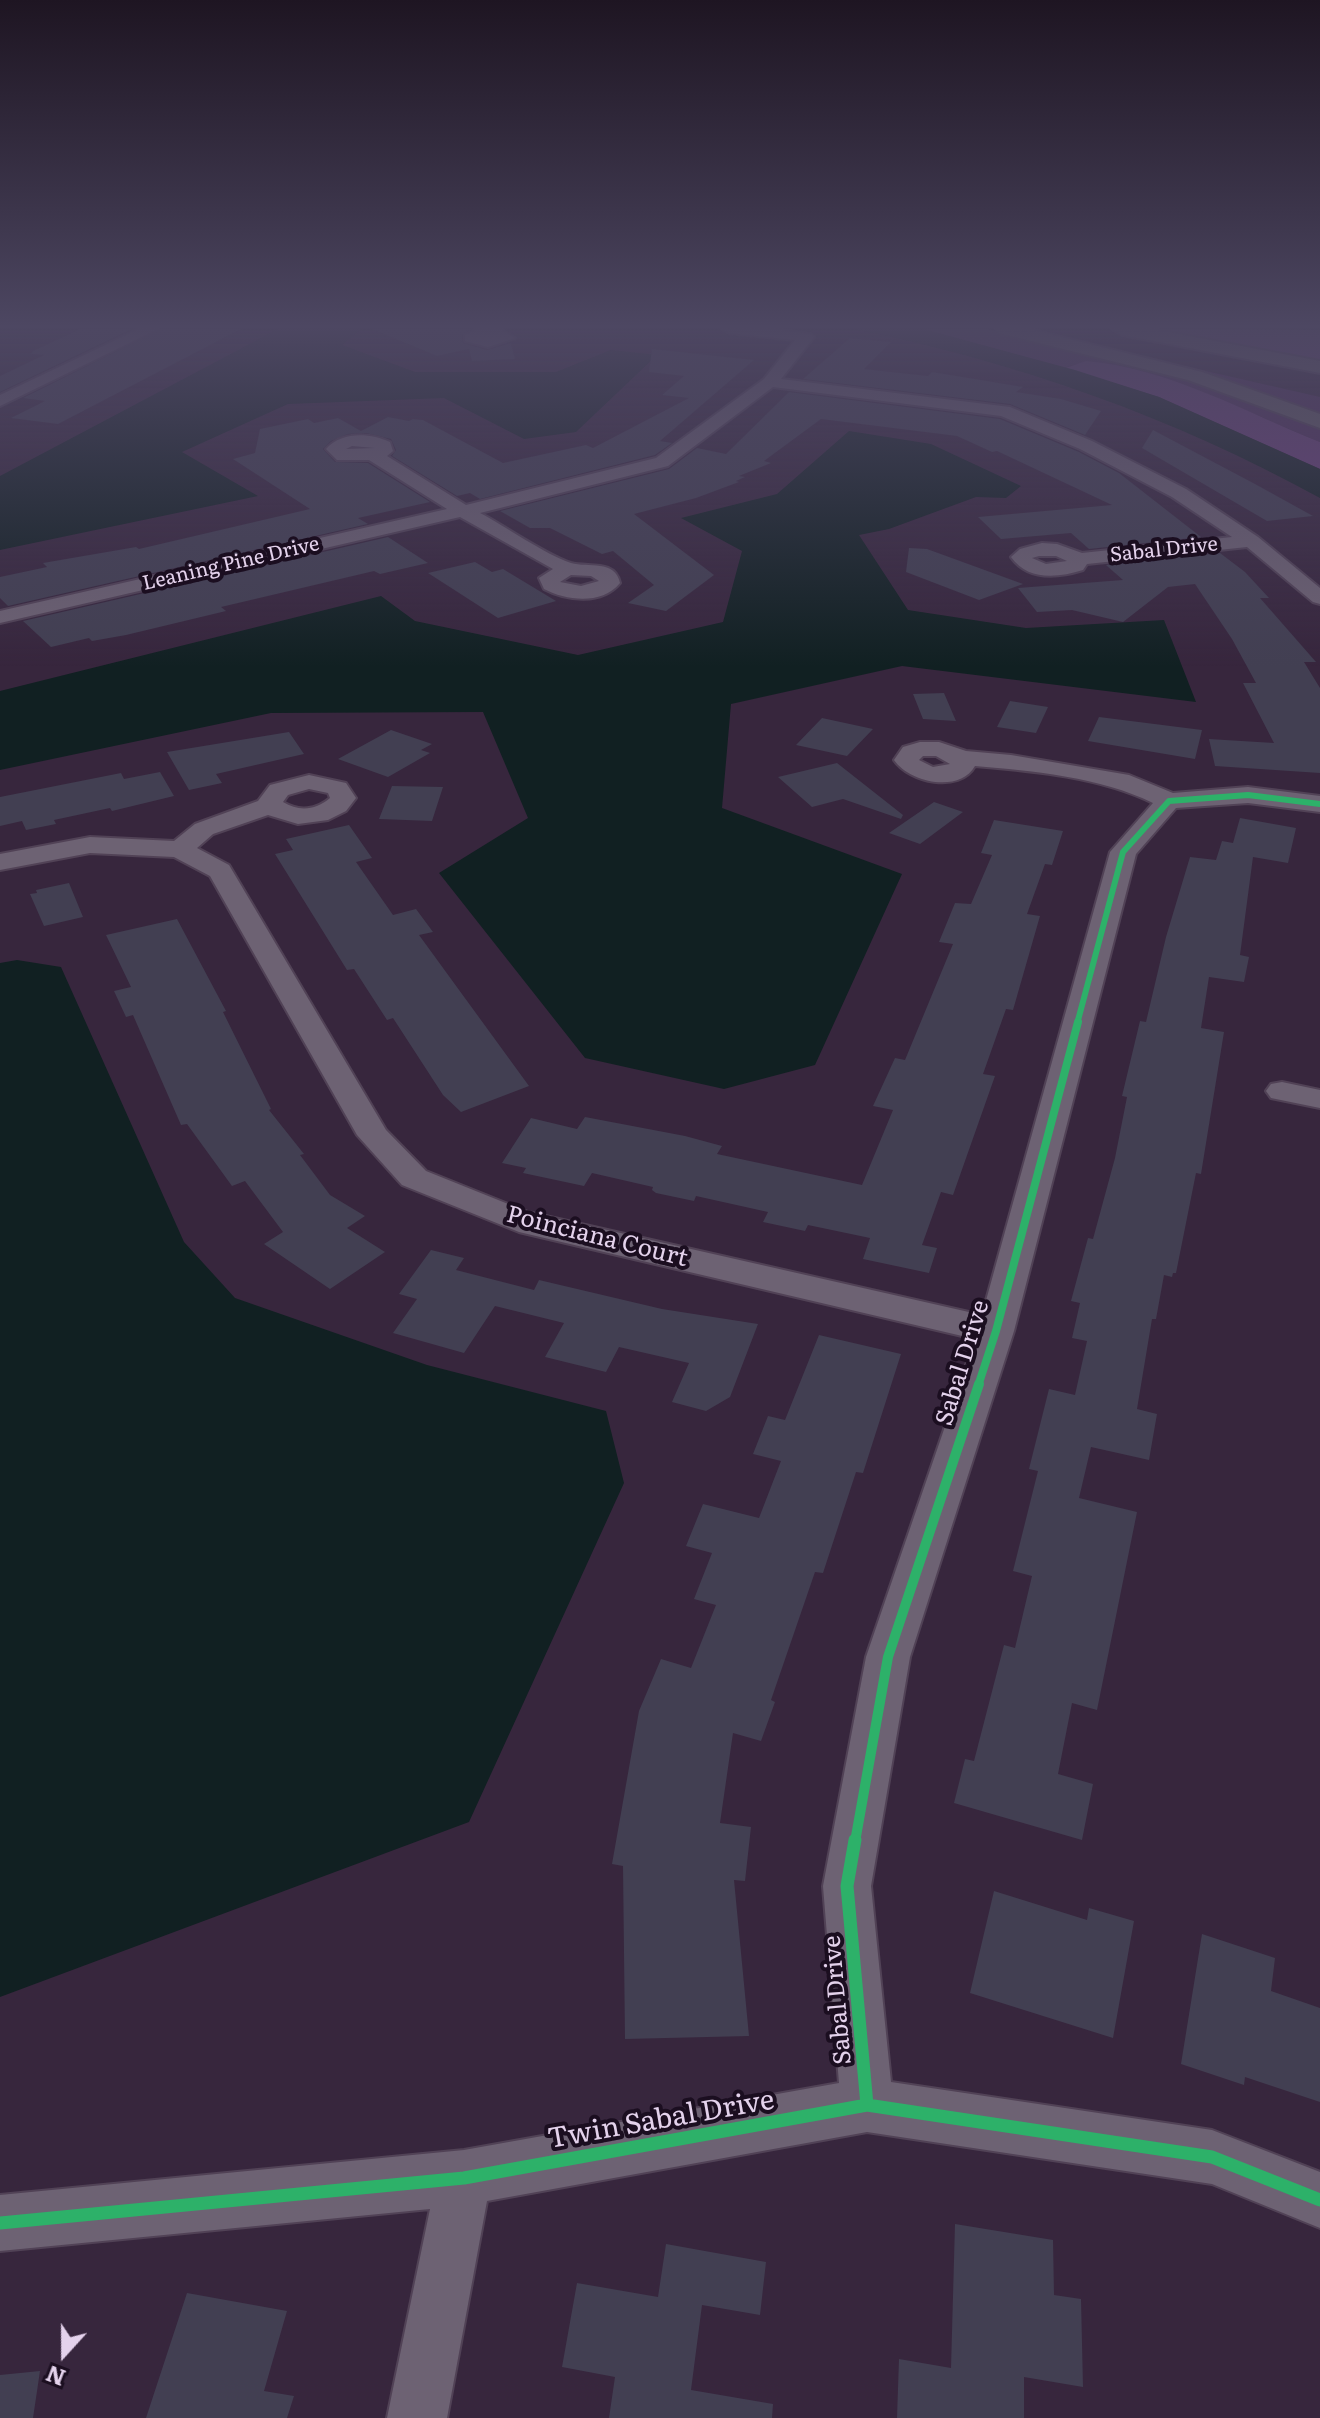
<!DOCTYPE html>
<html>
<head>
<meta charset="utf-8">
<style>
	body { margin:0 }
	#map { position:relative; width:1320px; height:2418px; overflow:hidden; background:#37263d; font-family:Literata,serif }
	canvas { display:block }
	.north { position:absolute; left:24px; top:2314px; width:80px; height:80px; -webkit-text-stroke:6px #1b0e20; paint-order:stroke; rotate:201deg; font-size:22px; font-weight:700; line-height:32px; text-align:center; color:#e4d2ec }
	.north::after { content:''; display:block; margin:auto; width:28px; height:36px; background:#e4d2ec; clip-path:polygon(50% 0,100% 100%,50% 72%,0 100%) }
</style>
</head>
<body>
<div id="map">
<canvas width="1320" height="2418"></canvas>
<div class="north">N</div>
</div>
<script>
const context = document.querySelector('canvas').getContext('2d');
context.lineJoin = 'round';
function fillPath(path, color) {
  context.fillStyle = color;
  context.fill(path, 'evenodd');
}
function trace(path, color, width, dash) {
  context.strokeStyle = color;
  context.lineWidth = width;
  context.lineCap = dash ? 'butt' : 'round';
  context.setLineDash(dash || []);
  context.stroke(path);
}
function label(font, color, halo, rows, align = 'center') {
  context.font = font + ' Literata,serif';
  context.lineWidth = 8;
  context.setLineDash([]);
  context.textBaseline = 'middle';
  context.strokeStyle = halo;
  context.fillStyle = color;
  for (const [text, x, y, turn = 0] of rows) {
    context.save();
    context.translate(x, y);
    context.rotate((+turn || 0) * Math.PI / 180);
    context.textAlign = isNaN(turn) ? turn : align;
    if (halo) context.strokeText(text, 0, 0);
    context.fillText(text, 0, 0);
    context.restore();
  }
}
fillPath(new Path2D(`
	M923 329H987L1066 346 1178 375 1320 426V442C1269 422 1112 344 1065 368Z
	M1092 345 1320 397V419L1088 346Z`), '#502d5e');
fillPath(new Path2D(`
	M1155 329 1320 330V361Z
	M1086 361C1168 368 1245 412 1320 442V469L1159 397 1065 368Z`), '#6c3f7d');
fillPath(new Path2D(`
	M278 329H361L342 345 415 372H556L611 350 657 355 576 432 524 439 444 398 288 404 182 452 258 496 0 550V476Z
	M855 329H923L1075 370 1159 397 1320 469V498C1173 417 1019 363 855 329Z
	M849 431 931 444 1021 486 1006 498 976 497 889 529 859 535 908 610 1026 628 1164 620 1196 702 902 666 731 704 722 808 902 874 815 1065 724 1089 585 1058 439 873 528 818 483 712 271 713 0 770V691L381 596 415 621 578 655 723 622 742 551 681 518 777 494Z
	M17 960 61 967 184 1242 235 1298 427 1365 606 1411 624 1483 469 1822 0 1997V963Z`), '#112022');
fillPath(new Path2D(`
	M80 329H132L0 392V376L44 355 31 354 33 351Z
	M161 329H241L58 424 11 418 45 401 23 398Z
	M372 329H471L462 335 463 343 487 350 511 343 515 359 472 361 469 349 437 356Z
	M850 338 891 342 864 369 928 376 932 372 1023 387 1016 392 1061 399 1101 411 1085 435 1010 404 803 379Z
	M652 349 754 360 660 441 672 443 655 455 480 499 470 493 457 496 392 456 396 450 391 439 366 433 348 434 331 441 323 449 335 462 368 463 430 502 358 518 368 524 8 606 0 598V577L47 567 43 563 136 547 139 549 310 509 233 459 255 453 260 429 308 419 314 423 338 418 361 431 388 417 409 421 413 419 423 420 503 463 586 445 593 448 689 398 662 395 684 376 649 372Z
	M789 392 1000 419 1079 452 1119 473 1201 537 1089 549 1071 533 1001 539 978 517 1112 505 997 451 992 452 957 436 821 419 764 461 771 463 739 476 745 477 736 481 739 482 696 498 634 514 714 575 666 611 628 603 654 585 613 551 602 554 550 528H530L500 511 669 469 697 448 726 454Z
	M1153 430 1255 484 1313 516 1267 521 1142 448Z
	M388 537 428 563 380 574 374 571 221 607 226 611 126 635 92 641 89 638 51 647 23 621Z
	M909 548 927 549 1023 584 979 600 906 572Z
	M1220 553 1245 572 1269 598H1260L1316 662H1304L1320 688V773L1215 766 1209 739 1274 743 1243 683H1256L1232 639 1195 584 1168 587 1123 622 1072 610 1037 612 1018 588 1123 580 1106 565Z
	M475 562 492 572 503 569 556 601 498 618 428 573Z
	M944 693 956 721 923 719 913 694Z
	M1010 701 1048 707 1036 733 997 727Z
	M1099 717 1202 730 1195 759 1088 741Z
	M822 718 873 729 847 756 796 745Z
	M391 730 432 744 421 750 430 753 388 777 338 759Z
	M289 732 304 754 216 774 222 783 189 790 167 752Z
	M837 763 903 815 901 819 843 799 812 807 778 777Z
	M160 772 174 796 112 811 110 808 54 820 56 824 26 830 22 821 0 826V797L121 773 124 779Z
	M392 786 443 787 432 821 379 819Z
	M934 802 963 812 920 844 889 833Z
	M1240 818 1296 828 1288 863 1253 857 1240 955 1249 957 1244 982 1209 977 1201 1028 1224 1032 1201 1174 1196 1173 1176 1273H1173L1172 1277 1164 1275 1156 1319H1152L1137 1409 1157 1414 1149 1460 1091 1447 1079 1498 1137 1512 1097 1710 1072 1703 1058 1774 1093 1784 1082 1840 954 1803 965 1759 974 1761 1004 1645 1015 1648 1032 1576 1013 1571 1038 1471 1029 1469 1049 1389 1075 1395 1087 1341 1072 1338 1080 1303 1071 1301 1088 1238 1093 1239 1115 1158 1127 1097 1122 1096 1140 1021 1146 1022 1166 937 1190 857 1216 860 1222 841 1233 843Z
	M994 820 1063 831 1052 865 1045 864 1027 914 1040 916 1013 1010 1006 1009 983 1074 995 1076 953 1195 941 1192 922 1245 937 1248 929 1273 863 1259 870 1238 808 1225 805 1231 763 1222 768 1212 696 1196 694 1201 656 1193 652 1190 653 1187 592 1173 584 1186 523 1173 526 1168 502 1163 531 1118 577 1129 585 1117 685 1136 722 1146 717 1154 862 1185 893 1110 873 1106 895 1058 905 1060 953 944 939 942 955 903 971 904 992 855 981 853Z
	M349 825 372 858 356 862 393 915 416 909 433 932 419 935 529 1086 461 1112 443 1095 393 1018 387 1020 354 969 347 970 275 854 293 850 286 839Z
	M69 883 83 917 44 926 30 894 37 893 36 890Z
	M177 919 226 1011 223 1012 271 1109 269 1110 304 1154 300 1155 330 1195 365 1216 347 1228 385 1252 330 1289 264 1244 283 1232 245 1181 232 1186 187 1124 181 1125 133 1015 126 1017 114 991 131 987 106 935Z
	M431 1250 464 1258 456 1270 534 1290 539 1280 662 1309 758 1324 730 1397 706 1411 672 1402 689 1363 619 1347 606 1372 545 1357 564 1323 495 1306 464 1353 393 1333 417 1299 399 1294Z
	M819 1335 901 1354 863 1473 856 1472 823 1573 815 1572 771 1700 775 1702 761 1741 733 1733 720 1823 751 1827 745 1881 734 1880 749 2036 625 2039 623 1866 612 1864 639 1711 661 1659 691 1668 716 1605 694 1599 712 1553 686 1546 703 1504 759 1518 781 1461 753 1454 768 1416 785 1420Z
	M994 1891 1087 1920 1089 1908 1134 1921 1113 2038 970 1993Z
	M1202 1934 1275 1958 1271 1991 1320 2008V2102L1245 2077 1244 2085 1181 2064Z
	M955 2224 1053 2240 1054 2295 1081 2299 1083 2387 1024 2377V2418H897L899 2359 951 2368Z
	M666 2244 766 2262 760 2315 702 2305 691 2390 773 2404 772 2418H609L615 2377 562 2367 577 2283 658 2297Z
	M187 2293 287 2311 264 2391 294 2396 287 2418H146Z
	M40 2371 33 2418H0V2375Z`), '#423f52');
const street = new Path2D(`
	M139 329H158L0 406V395Z
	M478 329H500L515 338 488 347 465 341V335Z
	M722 329H771L811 334 814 337 781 379 1010 407 1092 441 1186 489 1258 537 1320 588V604L1313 602 1247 547 1087 564 1083 570C1057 578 1028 581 1011 557L1020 549 1042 543 1057 544 1082 553 1232 537 1172 497 1080 449 1001 416 773 387 668 466 480 513C505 526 546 555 571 563 588 568 615 559 620 583 602 605 567 601 544 589L539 578 553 569 460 517 0 623V611L447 509 369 460H337L326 449C342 431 370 433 390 442L393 451 387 456 466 505 656 458 764 379 795 340 729 333ZM352 446 375 448 346 449ZM1039 556H1056L1067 561 1046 564 1032 558ZM571 575 591 576 599 581 581 586 560 582Z
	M920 742H939L966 751 1011 755 1129 775 1173 793 1248 787 1320 796V812L1248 803 1176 808 1136 854 1014 1331 910 1657 871 1886 891 2082 1212 2130 1320 2172V2228L1212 2184 867 2132 487 2201 447 2418H387L430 2209 0 2251V2195L464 2150 839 2083 823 1886 866 1657 975 1339 519 1232 402 1185 357 1135 210 876 174 857 90 853 0 870V854L90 837 174 841 195 824 258 801 270 785 309 775 346 783 356 798 346 811 328 820 298 824 268 815 213 834 197 848 229 865 386 1130 426 1171 528 1212 982 1315 1110 852 1153 803C1100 777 1034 771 975 766 959 794 909 782 894 760L903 747ZM936 756 950 764 933 767 919 760 923 756ZM309 789 328 793 330 798C316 810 299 812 283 802L288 795Z
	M1282 1082 1320 1090V1108L1271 1098 1266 1091 1271 1084Z`);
const highway = new Path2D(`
	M996 329H1029L1202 372 1320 414V428L1188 380 999 333Z
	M1112 329H1152L1320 361V373L1122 335Z`);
trace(street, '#514256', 4);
trace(highway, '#514256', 4);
fillPath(street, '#6d6273');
fillPath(highway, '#666168');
trace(new Path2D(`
	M1077 1024 1123 852 1169 801 1248 795 1320 804`), '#2db169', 6);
trace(new Path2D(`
	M978 1386 996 1331 1078 1022`), '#2db169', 8);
trace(new Path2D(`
	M855 1842 888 1657 979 1384`), '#2db169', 10);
trace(new Path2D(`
	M855 1840 847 1886 867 2105
	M0 2223 464 2178 867 2105 1212 2157 1320 2200`), '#2db169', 13);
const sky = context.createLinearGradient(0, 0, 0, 667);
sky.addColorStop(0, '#1e1522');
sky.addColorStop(0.49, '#4d4762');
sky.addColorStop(1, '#4d476200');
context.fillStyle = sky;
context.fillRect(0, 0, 1320, 667);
label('20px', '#e4d2ec', '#1b0e20', [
	["Sabal Drive",1164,550,-6],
	["Leaning Pine Drive",231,564,-13]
]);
label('24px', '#e4d2ec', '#1b0e20', [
	["Poinciana Court",597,1237,14],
	["Sabal Drive",963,1363,-73],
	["Sabal Drive",838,2000,-95]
]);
label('28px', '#e4d2ec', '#1b0e20', [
	["Twin Sabal Drive",661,2120,-10]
]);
</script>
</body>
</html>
